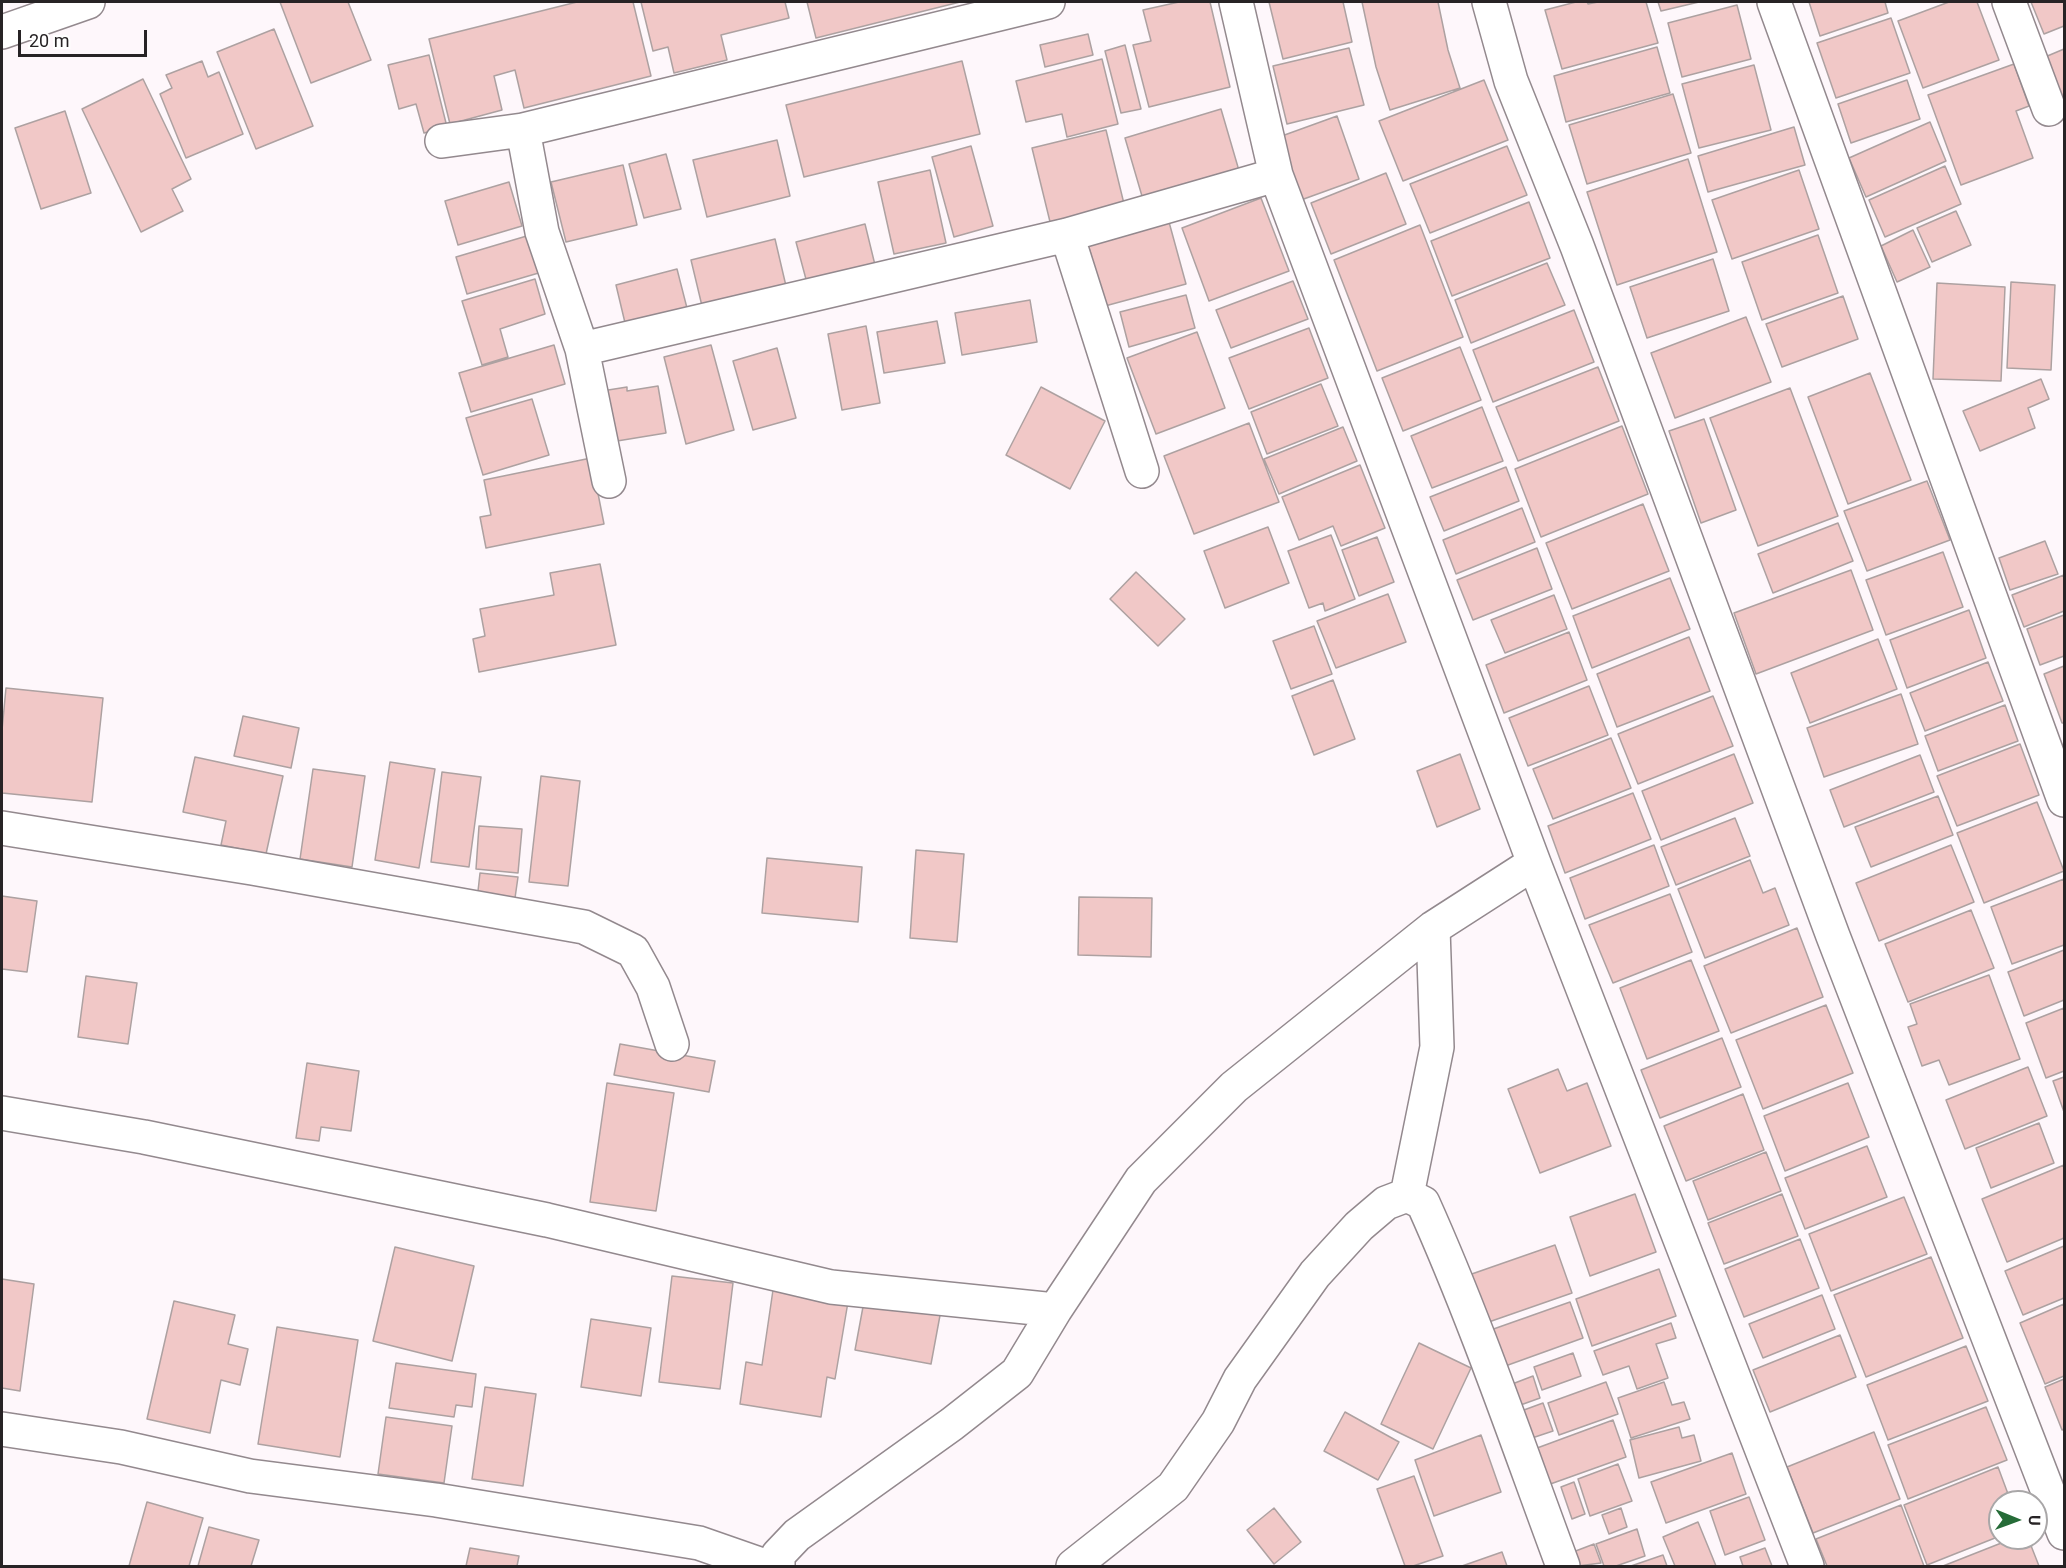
<!DOCTYPE html>
<html>
<head>
<meta charset="utf-8">
<style>
	body { margin:0 }
	#map { position:relative; width:2066px; height:1568px; overflow:hidden; background:#fef7fb; font-family:Roboto,sans-serif }
	canvas { display:block }
	.frame { position:absolute; inset:0; border:3px solid #272325; pointer-events:none }
	.north { position:absolute; left:1988px; top:1490px; width:60px; height:60px; box-sizing:border-box; background:#fff; border:2px solid #a9a7a8; border-radius:50%; rotate:91deg; font-size:16px; font-weight:700; line-height:24px; text-align:center; color:#272325 }
	.north::after { content:''; display:block; margin:auto; width:21px; height:27px; background:#266c38; clip-path:polygon(50% 0,100% 100%,50% 72%,0 100%) }
	.scale { position:absolute; left:18px; top:30px; width:129px; height:27px; box-sizing:border-box; border:3px solid #272325; border-top:0; padding-left:8px; font-size:18px; line-height:21px; white-space:nowrap; color:#272325; -webkit-text-stroke:4px #fff; paint-order:stroke }
</style>
</head>
<body>
<div id="map">
<canvas width="2066" height="1568"></canvas>
<div class="frame"></div>
<div class="north">U</div>
<div class="scale">20 m</div>
</div>
<script>
const context = document.querySelector('canvas').getContext('2d');
context.lineJoin = 'round';
function fillPath(path, color) {
  context.fillStyle = color;
  context.fill(path, 'evenodd');
}
function trace(path, color, width, dash) {
  context.strokeStyle = color;
  context.lineWidth = width;
  context.lineCap = dash ? 'butt' : 'round';
  context.setLineDash(dash || []);
  context.stroke(path);
}
const building = new Path2D(`
	M280 2H348L371 60 311 83Z
	M577 2H633L651 76 524 108 515 70 494 76 502 110 450 124 429 39Z
	M641 2H785L789 18 721 35 727 60 674 73 668 47 653 51Z
	M807 2H960L816 38Z
	M1179 2H1210L1230 87 1149 107 1133 45 1151 41 1143 10Z
	M1269 2H1343L1352 42 1283 59Z
	M1362 2H1438L1448 50 1460 88 1390 110 1376 67Z
	M1576 2H1587L1588 4 1598 2H1646L1658 43 1562 69 1545 10Z
	M1658 2H1699L1661 11Z
	M1809 2H1885L1888 13 1820 36Z
	M1949 2H1977L1999 60 1923 88 1898 21Z
	M2031 2H2064V26L2044 34Z
	M1737 5 1751 59 1682 77 1668 23Z
	M1891 18 1910 73 1836 98 1817 43Z
	M274 29 313 126 256 149 217 52Z
	M1088 34 1093 55 1045 67 1040 45Z
	M1125 45 1141 109 1121 113 1105 51Z
	M1657 47 1670 93 1566 122 1554 76Z
	M1349 48 1364 105 1287 124 1273 66Z
	M2064 49V104L2045 57Z
	M429 55 447 127 424 133 416 104 399 109 388 65Z
	M1102 59 1118 124 1067 137 1062 114 1026 122 1016 81Z
	M202 61 208 77 219 72 243 134 186 158 160 94 172 88 166 75Z
	M962 61 980 134 804 177 786 105Z
	M2014 64 2029 106 2016 111 2033 158 1961 185 1928 95Z
	M1754 65 1771 130 1699 148 1682 84Z
	M143 79 191 179 172 189 183 211 141 232 82 109Z
	M1484 80 1508 140 1403 181 1379 121Z
	M1907 80 1920 119 1851 143 1838 104Z
	M1673 94 1691 153 1587 184 1569 125Z
	M1221 109 1240 174 1144 203 1125 138Z
	M65 111 91 193 41 209 15 128Z
	M1337 116 1359 179 1301 200 1279 137Z
	M1930 122 1946 161 1866 197 1849 158Z
	M1794 127 1805 165 1708 192 1698 156Z
	M1106 130 1126 212 1052 230 1032 148Z
	M777 140 790 196 707 217 693 160Z
	M971 146 993 226 954 237 932 157Z
	M1507 146 1527 195 1430 233 1410 184Z
	M666 154 681 209 644 218 629 164Z
	M1688 159 1717 252 1617 285 1587 192Z
	M623 165 637 225 566 242 551 182Z
	M1945 166 1961 204 1885 237 1869 200Z
	M930 170 946 243 894 254 878 182Z
	M1799 170 1819 229 1732 259 1712 200Z
	M1386 173 1406 224 1331 254 1311 203Z
	M509 182 522 226 458 245 445 201Z
	M1261 198 1289 271 1209 301 1182 228Z
	M1529 202 1550 258 1452 296 1431 241Z
	M1956 211 1971 245 1932 262 1917 228Z
	M1169 222 1186 284 1105 306 1088 244Z
	M865 224 875 265 807 283 796 242Z
	M1420 225 1463 337 1377 371 1334 260Z
	M1913 230 1930 267 1897 282 1881 246Z
	M530 235 542 272 467 294 456 257Z
	M1818 235 1838 293 1762 320 1742 262Z
	M775 239 786 286 702 306 691 260Z
	M1713 259 1729 311 1647 338 1630 287Z
	M1547 263 1565 305 1471 343 1455 300Z
	M677 269 688 312 626 327 616 285Z
	M535 279 545 314 500 329 508 357 482 365 462 301Z
	M1293 281 1308 319 1231 348 1216 310Z
	M2011 282 2055 285 2051 370 2007 368Z
	M1937 283 2005 287 2001 381 1933 379Z
	M1186 295 1195 328 1129 347 1120 312Z
	M1843 296 1858 339 1782 367 1766 324Z
	M1030 300 1037 342 962 355 955 313Z
	M1574 310 1594 362 1493 402 1473 350Z
	M1746 317 1771 382 1675 418 1651 353Z
	M937 321 945 363 884 373 877 332Z
	M866 326 880 403 842 410 828 334Z
	M1309 328 1328 378 1249 409 1229 358Z
	M1197 332 1225 408 1156 434 1127 358Z
	M554 345 565 384 471 412 459 373Z
	M711 345 734 430 686 444 664 357Z
	M1460 347 1481 400 1403 431 1382 378Z
	M777 348 796 418 753 430 733 361Z
	M1598 367 1619 421 1518 461 1496 407Z
	M1870 373 1911 480 1848 504 1808 397Z
	M2041 379 2049 399 2028 408 2035 428 1980 451 1963 411Z
	M1321 384 1338 426 1267 454 1251 412Z
	M658 386 666 433 611 442 602 391 627 387V391Z
	M1041 387 1105 421 1070 489 1006 455Z
	M1790 388 1838 516 1758 546 1710 418Z
	M532 399 549 455 483 475 466 418Z
	M1482 407 1503 461 1432 488 1411 436Z
	M1704 419 1736 510 1701 523 1669 431Z
	M1249 423 1279 502 1194 534 1164 456Z
	M1622 426 1648 494 1541 537 1515 469Z
	M1343 427 1357 461 1279 494 1264 459Z
	M591 458 604 524 486 548 480 517 491 515 484 480Z
	M1360 465 1385 528 1341 546 1333 526 1299 540 1282 497Z
	M1506 467 1519 501 1444 531 1430 497Z
	M1927 481 1950 540 1867 571 1844 511Z
	M1643 504 1669 571 1572 609 1546 543Z
	M1522 508 1535 542 1456 574 1443 540Z
	M1838 523 1853 561 1773 593 1758 554Z
	M1268 527 1289 583 1225 608 1204 551Z
	M1331 535 1355 599 1325 611 1323 603 1309 608 1288 551Z
	M1377 537 1394 582 1359 596 1342 550Z
	M2045 541 2058 574 2010 590 1999 558Z
	M1537 548 1552 589 1473 620 1457 580Z
	M1943 552 1963 607 1886 635 1866 580Z
	M600 564 616 645 479 672 473 639 485 636 480 609 554 595 550 573Z
	M1851 570 1873 630 1756 674 1734 613Z
	M1136 572 1185 619 1158 646 1110 599Z
	M2064 575V611L2024 627 2012 595Z
	M1670 578 1690 629 1592 668 1573 616Z
	M1388 594 1406 642 1336 668 1317 621Z
	M1554 595 1567 629 1505 653 1491 620Z
	M1969 610 1986 658 1907 688 1890 640Z
	M2064 615V656L2040 665 2027 629Z
	M1314 626 1332 674 1291 689 1273 641Z
	M1569 632 1587 680 1504 713 1486 665Z
	M1689 637 1710 691 1617 727 1597 674Z
	M1878 639 1897 689 1810 723 1791 673Z
	M1988 662 2003 701 1925 731 1910 693Z
	M2064 666V723H2062L2044 674Z
	M1333 680 1355 739 1314 755 1292 696Z
	M1589 686 1608 735 1528 766 1509 718Z
	M6 688 103 698 92 802 2 793V730Z
	M1901 694 1918 744 1824 777 1807 728Z
	M1713 696 1733 746 1638 784 1618 734Z
	M2005 705 2018 741 1938 771 1925 736Z
	M243 716 299 728 291 768 234 756Z
	M1611 738 1631 788 1553 819 1533 769Z
	M2020 744 2039 795 1957 826 1937 776Z
	M1460 754 1480 809 1437 827 1417 771Z
	M1734 754 1753 803 1661 840 1642 791Z
	M1920 755 1934 792 1844 827 1830 790Z
	M195 757 283 776 266 854 221 845 226 821 183 812Z
	M390 762 435 769 419 868 375 860Z
	M313 769 365 776 352 867 300 859Z
	M442 772 481 777 469 867 431 862Z
	M541 776 580 781 568 886 529 882Z
	M1633 793 1651 839 1565 873 1548 826Z
	M1938 796 1953 835 1871 867 1855 827Z
	M2037 802 2064 871 1984 903 1957 833Z
	M1735 818 1750 856 1676 885 1661 847Z
	M479 826 522 829 518 873 476 869Z
	M1654 845 1669 886 1585 919 1570 878Z
	M1951 845 1974 902 1879 941 1856 883Z
	M916 850 964 854 957 942 910 938Z
	M767 858 862 867 858 922 762 913Z
	M1750 860 1763 893 1775 888 1789 925 1705 958 1678 889Z
	M480 873 518 877 514 905 477 900Z
	M2064 879V945L2012 964 1991 907Z
	M1670 894 1692 952 1613 983 1589 925Z
	M2 896 37 901 27 972 2 969Z
	M1079 897 1152 898 1151 957 1078 955Z
	M1971 910 1994 968 1908 1002 1885 944Z
	M1797 928 1823 997 1731 1033 1704 966Z
	M2064 950V1000L2024 1016 2008 972Z
	M1691 960 1719 1031 1647 1059 1620 988Z
	M1989 975 2020 1059 1949 1085 1939 1060 1922 1066 1908 1027 1917 1024 1910 1004Z
	M86 976 137 983 128 1044 78 1037Z
	M1826 1005 1853 1073 1763 1109 1736 1040Z
	M2064 1008V1071L2046 1078 2026 1023Z
	M1722 1038 1741 1087 1660 1118 1641 1070Z
	M620 1044 715 1061 709 1092 614 1075Z
	M307 1063 359 1071 351 1131 321 1127 319 1141 296 1138Z
	M2028 1067 2047 1116 1965 1149 1946 1100Z
	M1558 1069 1567 1091 1587 1083 1611 1146 1540 1173 1508 1089Z
	M2064 1077V1112L2053 1081Z
	M607 1083 674 1093 656 1211 590 1202Z
	M1848 1083 1869 1137 1785 1171 1764 1116Z
	M1743 1094 1764 1150 1686 1181 1664 1126Z
	M2039 1123 2054 1163 1991 1188 1976 1148Z
	M1867 1146 1887 1197 1805 1229 1785 1178Z
	M1766 1152 1781 1191 1708 1220 1693 1181Z
	M2064 1165V1238L2007 1262 1982 1199Z
	M1635 1194 1656 1252 1590 1276 1570 1217Z
	M1782 1194 1798 1236 1724 1264 1708 1223Z
	M1904 1197 1927 1254 1831 1291 1809 1234Z
	M1800 1239 1819 1288 1744 1317 1725 1269Z
	M1555 1245 1572 1293 1483 1324 1466 1276Z
	M2064 1246V1298L2023 1315 2005 1271Z
	M395 1247 474 1266 452 1361 373 1341Z
	M1931 1257 1963 1338 1866 1377 1834 1295Z
	M1659 1269 1676 1316 1592 1346 1576 1299Z
	M672 1276 733 1283 720 1389 659 1382Z
	M2 1279 34 1284 20 1391 2 1388Z
	M773 1290 848 1302 835 1379 827 1377 821 1417 740 1404 746 1362 762 1365Z
	M1822 1295 1835 1329 1763 1358 1749 1324Z
	M865 1296 941 1310 931 1364 855 1350Z
	M174 1301 235 1315 228 1344 248 1349 240 1385 221 1380 210 1433 147 1419Z
	M1570 1302 1583 1338 1497 1369 1485 1332Z
	M2064 1304V1376L2045 1384 2020 1323Z
	M591 1319 651 1328 641 1396 581 1387Z
	M1671 1323 1676 1338 1656 1344 1668 1378 1637 1389 1629 1366 1603 1375 1594 1351Z
	M277 1327 358 1340 340 1457 258 1444Z
	M1840 1335 1856 1377 1770 1412 1753 1370Z
	M1419 1343 1471 1368 1433 1449 1381 1424Z
	M1966 1346 1988 1401 1888 1440 1867 1385Z
	M1573 1353 1581 1376 1542 1390 1534 1367Z
	M396 1363 476 1374 472 1407 456 1405 454 1417 389 1408Z
	M1533 1376 1540 1398 1515 1407 1507 1386Z
	M2064 1379V1429L2062 1430 2045 1387Z
	M1606 1382 1618 1414 1559 1435 1548 1403Z
	M1664 1382 1672 1405 1684 1402 1690 1419 1631 1438 1618 1398Z
	M485 1387 536 1394 523 1486 472 1479Z
	M1543 1403 1553 1431 1523 1441 1513 1414Z
	M1986 1407 2007 1460 1908 1499 1888 1445Z
	M1345 1412 1399 1442 1378 1480 1324 1451Z
	M386 1417 452 1426 444 1483 378 1474Z
	M1613 1420 1626 1457 1542 1487 1529 1451Z
	M1679 1427 1682 1438 1694 1435 1701 1461 1639 1478 1630 1440Z
	M1874 1432 1900 1499 1813 1533 1787 1467Z
	M1481 1435 1501 1492 1434 1516 1415 1460Z
	M1732 1453 1746 1494 1666 1523 1651 1482Z
	M1618 1464 1632 1501 1590 1516 1578 1479Z
	M1998 1467 2011 1502H2000V1536L1927 1565 1904 1505Z
	M1414 1476 1443 1556 1413 1566H1405L1377 1489Z
	M1574 1482 1585 1514 1572 1519 1561 1487Z
	M1749 1497 1765 1540 1725 1555 1710 1511Z
	M147 1502 203 1518 189 1566H129Z
	M1901 1505 1924 1566H1827L1816 1539Z
	M1274 1508 1301 1542 1274 1564 1247 1530Z
	M1621 1508 1627 1527 1609 1534 1602 1515Z
	M1698 1522 1716 1566H1675L1663 1537Z
	M209 1527 259 1540 251 1566H198Z
	M1637 1529 1645 1556 1616 1566H1604L1596 1544Z
	M2014 1538H2028L2039 1566H1943Z
	M1594 1544 1601 1563 1578 1566 1573 1552Z
	M470 1548 519 1556 517 1566H466Z
	M1765 1548 1772 1566H1743L1740 1557Z
	M1502 1552 1507 1566H1462Z
	M1663 1555 1667 1566H1631Z`);
fillPath(building, '#f1c8c7');
trace(building, '#ada1a1', 1.5);
const minor = new Path2D(`
	M1236 2 1276 175 1534 863 1807 1566
	M1489 2 1511 81 1577 246 1833 936 2064 1533
	M1774 2 2064 800
	M2009 2 2049 109
	M2 32 88 2
	M523 130 542 232 582 349 609 481
	M442 141 523 130 1048 2
	M1067 235 1142 471
	M582 349 1067 235 1276 175
	M2 828 252 868 584 927 633 951 653 987 672 1044
	M2 1113 144 1137 547 1220 831 1287 1055 1310
	M1407 1195 1437 1047 1433 928
	M2 1429 121 1447 250 1476 436 1500 699 1543 765 1566
	M778 1566V1555L797 1535 952 1424 1017 1373 1055 1310 1141 1180 1234 1087 1433 928 1534 863
	M1073 1566 1173 1487 1218 1422 1240 1379 1315 1274 1359 1226 1386 1203 1407 1195 1423 1203C1476 1321 1518 1445 1563 1566`);
trace(minor, '#93898e', 36);
trace(minor, '#fff', 33);
</script>
</body>
</html>
